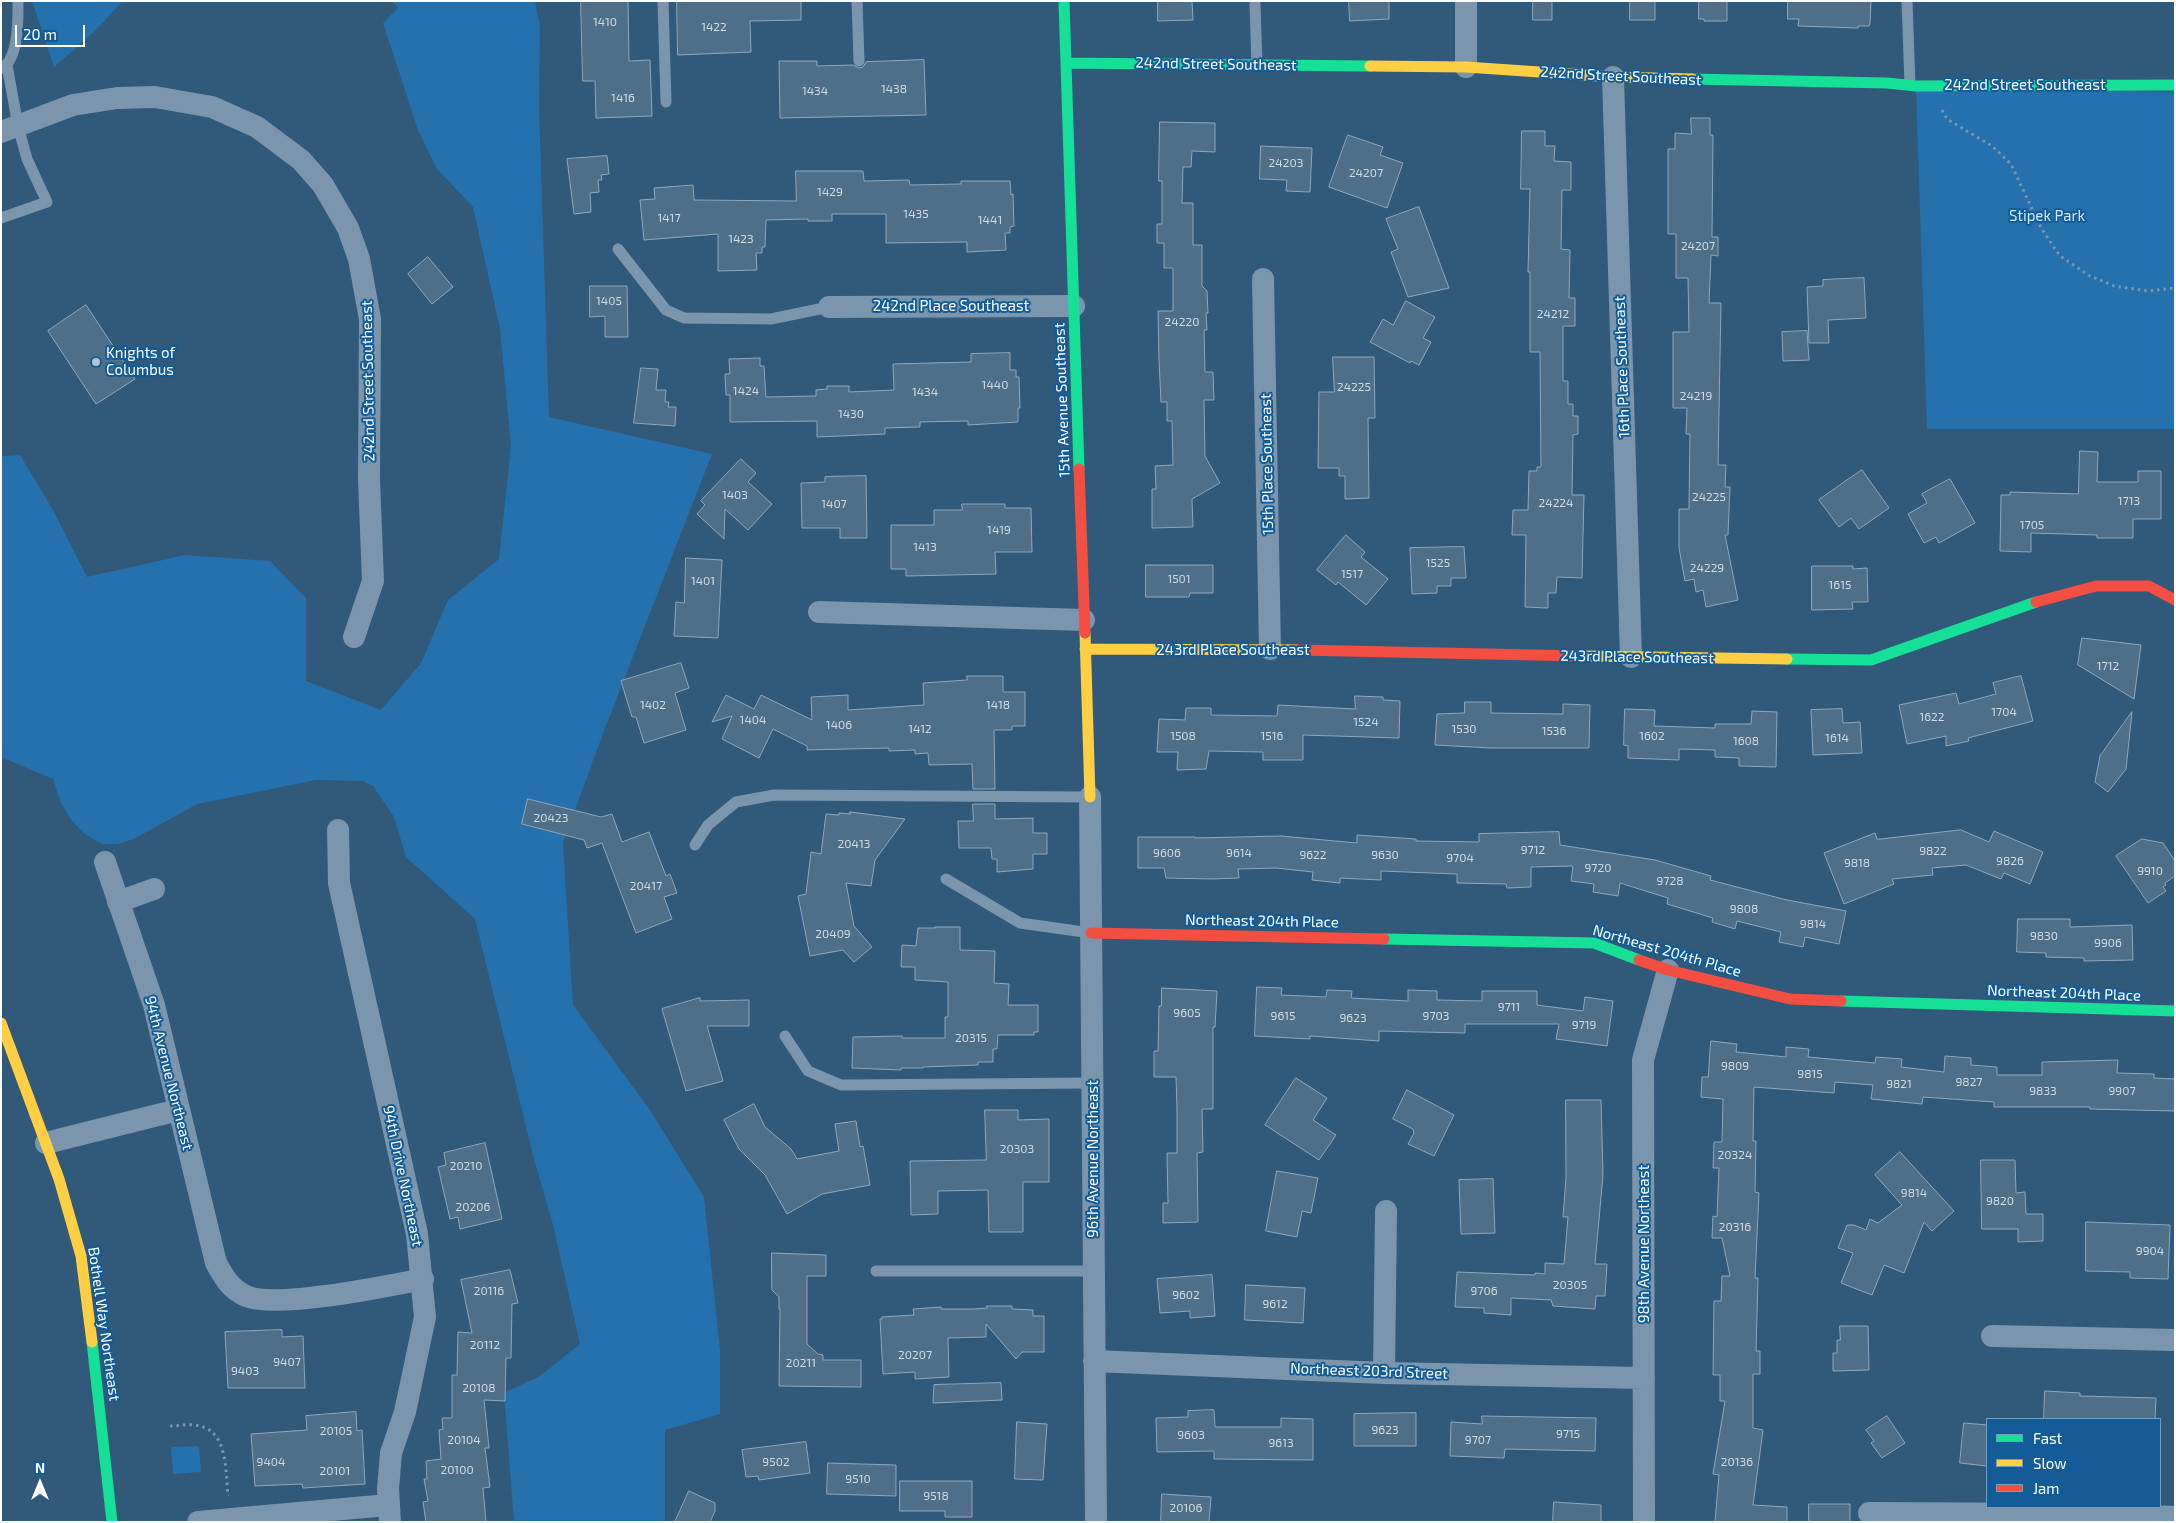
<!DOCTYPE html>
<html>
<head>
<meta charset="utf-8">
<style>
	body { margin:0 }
	#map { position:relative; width:2176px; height:1523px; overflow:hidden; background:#31597a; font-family:"Exo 2",sans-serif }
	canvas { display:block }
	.frame { position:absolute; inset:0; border:2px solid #fff; pointer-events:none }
	.legend { position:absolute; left:1986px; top:1418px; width:175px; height:90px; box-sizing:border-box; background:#135c98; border:1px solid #719dc1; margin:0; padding:6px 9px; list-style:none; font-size:15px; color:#fff }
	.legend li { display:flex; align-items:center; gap:10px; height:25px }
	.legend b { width:25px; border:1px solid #719dc1 }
	.north { position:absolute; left:15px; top:1458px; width:50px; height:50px; -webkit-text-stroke:4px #135c98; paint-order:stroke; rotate:0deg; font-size:14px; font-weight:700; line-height:20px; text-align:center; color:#fff }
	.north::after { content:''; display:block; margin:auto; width:18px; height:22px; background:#fff; clip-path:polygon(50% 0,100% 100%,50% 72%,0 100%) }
	.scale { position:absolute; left:15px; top:25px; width:70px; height:22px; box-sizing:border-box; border:2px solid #fff; border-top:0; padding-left:6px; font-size:15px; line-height:18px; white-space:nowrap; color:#fff; -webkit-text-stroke:4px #135c98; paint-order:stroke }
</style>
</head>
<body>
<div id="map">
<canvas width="2176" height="1523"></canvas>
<div class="frame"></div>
<ul class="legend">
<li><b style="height:6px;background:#16e098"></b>Fast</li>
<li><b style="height:6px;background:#ffcf43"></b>Slow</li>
<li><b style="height:6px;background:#f24e42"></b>Jam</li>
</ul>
<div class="north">N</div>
<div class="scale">20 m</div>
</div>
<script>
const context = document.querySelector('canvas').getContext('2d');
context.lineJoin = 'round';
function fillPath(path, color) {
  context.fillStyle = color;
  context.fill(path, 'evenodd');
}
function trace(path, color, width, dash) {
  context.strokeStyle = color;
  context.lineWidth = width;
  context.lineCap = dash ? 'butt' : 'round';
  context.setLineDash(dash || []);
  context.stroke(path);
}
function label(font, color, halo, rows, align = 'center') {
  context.font = font + ' "Exo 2",sans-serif';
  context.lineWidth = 4;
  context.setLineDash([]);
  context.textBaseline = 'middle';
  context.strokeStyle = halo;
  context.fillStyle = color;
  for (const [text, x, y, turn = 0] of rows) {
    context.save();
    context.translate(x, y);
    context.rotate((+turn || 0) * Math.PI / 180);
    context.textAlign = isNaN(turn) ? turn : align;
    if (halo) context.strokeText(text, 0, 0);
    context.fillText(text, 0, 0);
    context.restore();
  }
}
fillPath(new Path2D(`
	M32 1H123L94 32 54 67Z
	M392 1H535L540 27 539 107 549 417 712 454 602 736 563 843 573 1005 650 1110 704 1197 720 1350V1414L665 1430V1522H514L504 1393 540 1376 580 1344 552 1221 534 1159 475 919 406 857 394 817 373 786 363 781 316 780 197 804 134 839 118 844H102L86 835 72 821 61 803 53 779 1 757V456L20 455 53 510 87 577 185 555 270 561 306 598V681L381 710 421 663 448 600 499 559 511 446 500 329 473 207 437 169 418 130 383 23 398 8Z
	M1916 86 2175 92V429H1927Z
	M199 1446 201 1472 173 1474 171 1447Z`), '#2471ad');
const building = new Path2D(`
	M581 1H628L629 61 650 60 652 116 596 118 595 81H583Z
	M677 1H801V20L750 21 751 52 678 55Z
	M1158 1H1192L1193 20 1158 21Z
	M1349 1H1389V19L1350 21Z
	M1533 1H1552V20H1533Z
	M1630 1H1655V20H1630Z
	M1699 1H1727V21H1704V19H1699Z
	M1788 1H1871L1870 23 1869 26H1858V28L1798 26 1799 19H1788Z
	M924 60 926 115 780 118 779 61H817V66L853 65 859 68 863 67 866 62Z
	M1691 118H1710V135H1713L1712 237H1718V256L1711 255 1709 303H1721L1718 465H1726L1725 487H1730L1728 535H1725L1738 600 1706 607 1703 590 1696 592 1694 579 1685 581 1679 548V509H1689L1690 434H1686L1687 408H1673V332H1689L1688 278H1676V234H1668V149H1675V133L1691 134Z
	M1160 122 1215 123V152L1192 151 1191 167H1183L1182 203H1193V245H1202V286L1207 291 1208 313H1206L1207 330H1204L1205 372H1213L1214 400H1204L1205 456 1220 483 1192 499 1193 527 1152 528V489H1156L1155 466 1173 465 1172 421H1167V402H1161L1159 360 1158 311H1173V268H1164V243H1157V224H1162V181H1159Z
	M1522 131H1545V146H1555L1554 161 1571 162V190H1562L1561 249 1570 250 1569 298H1575V326H1563V381H1568V404H1573V416H1578V434L1573 435 1572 495H1584L1582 578 1557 577 1556 593H1548V608L1525 607 1526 535H1512L1513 510H1528L1529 471H1537V467H1541L1540 352H1530V272H1528L1530 189H1521Z
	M1348 135 1383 147 1380 155 1403 163 1387 208 1329 187Z
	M1261 146 1312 148 1310 192 1286 191 1287 180 1260 179Z
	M607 156 609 174 601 175 602 180H598L599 192 590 193 591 212 574 214 567 159Z
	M796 171H863L864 181 909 180 910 185 961 184V181H1010L1011 195 1013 194 1014 226 1010 227V233H1005L1006 250 967 252V242L886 243V214H832V221H808V219L766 220 765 247H762V253H756L757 270 718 271V234L644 240 640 200 655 199 654 188 693 185 694 200 796 201Z
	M1419 207 1449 288 1408 297 1391 252 1398 249 1386 219Z
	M428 257 453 287 432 304 408 274Z
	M1864 278 1866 318 1828 320 1829 343H1809L1807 287 1823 286V280Z
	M590 286H627L628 337H605V316L590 317Z
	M1406 301 1435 317 1423 338 1431 342 1419 365 1411 361 1410 363 1370 342 1383 319 1393 325Z
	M86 305 135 379 96 404 48 331Z
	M1807 331 1809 360 1783 361 1782 332Z
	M1010 353V370H1016V377H1019L1020 408H1018V422L968 425V421L920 422V427L885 428V434L817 437V421L730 422V395H726L725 374H730L729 359 760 358V366H764L766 397 816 396V390L827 389V386H849V392L894 390 893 364 971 362V354Z
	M1333 357H1374L1375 418H1368L1369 498 1345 499V476H1339V468H1318L1319 392H1334Z
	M641 368 658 369 656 390H666L665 402H669L668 407H676L675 426 634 423Z
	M2080 451 2098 452 2097 482H2138V471H2161V519H2133V538H2097V535L2031 533V552L2000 551 2001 495H2010V492L2078 494Z
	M741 459 756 473 748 482 772 504 748 530 725 509 724 539 697 514 705 505 701 501Z
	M1862 470 1889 508 1859 529 1851 518 1839 527 1819 500Z
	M866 476 867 538H840V528H802L801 483 825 482V477Z
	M1950 479 1975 523 1939 543 1936 537 1924 543 1908 514 1927 503 1922 494Z
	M962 504H1005V508H1031L1032 552H995L996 574 906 576V569H891V525H934V510H962Z
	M1346 535 1365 552 1361 557 1388 579 1366 605 1338 582 1336 585 1317 570Z
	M1464 547 1466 578H1451V586H1437V593L1412 594 1410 548Z
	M686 558 722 560 718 638 674 636 676 602 684 603Z
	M1146 565H1213V593H1190L1189 597H1146Z
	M1812 566H1853V569L1867 568 1868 602H1852L1853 609 1812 610Z
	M2082 638 2141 645 2134 699 2078 665Z
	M681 663 689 688 675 693 686 730 644 743 636 717H632L621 681Z
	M967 676H1003V692H1025V726H1012V730H994L995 789H973L972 764 929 765 928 753 915 754V750L889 751V748L807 750V746L773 729 759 758 722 739 732 716 712 722 726 695 754 709 761 695 812 720 811 697 848 695V710L924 705 923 683 967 680Z
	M2021 676 2033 721 1968 738 1969 741 1946 746V736L1907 744 1899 705 1956 693 1959 704 1996 694 1993 683Z
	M1355 696 1383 697V700L1400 701 1399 738 1303 735V760H1263V752L1209 751 1206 769 1177 770 1178 752H1157L1159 719 1185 720 1186 708H1211V715L1277 716 1278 705 1355 709Z
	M1465 702H1491V713L1563 714V704L1590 705 1589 748H1491L1435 745 1437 714 1464 713Z
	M1625 709 1655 710 1654 726 1715 728V724H1751L1752 711 1777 712 1776 767 1739 766V758L1715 757V750L1679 749V760L1628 758V746L1624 745Z
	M1842 709 1843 723 1860 722 1862 753 1813 755 1811 710Z
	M2132 712 2126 769 2108 792 2095 782 2100 756Z
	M528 799 601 817 612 814 622 842 649 832 666 876 670 874 677 893 664 897 672 919 636 933 602 843 587 848 584 840 522 824Z
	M973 804H995V819L1033 818V833H1047V854H1033V869L997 872V859H992L991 848H959L958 821H973Z
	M850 812 905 819 875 860 871 886 846 883 854 926 872 947 854 962 843 950 810 956 798 896 806 894 811 852 821 854 826 814 839 815V813L850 814Z
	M1961 830 1989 842 1994 831 2043 852 2030 884 2004 873 2001 879 1966 865 1932 868 1933 875 1892 879 1894 884 1844 904 1824 853 1875 833 1877 839Z
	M1559 832 1560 845 1655 860 1711 876 1710 880 1787 900 1846 911 1839 944 1805 937 1803 947 1779 942 1781 932 1737 921 1735 929 1712 922 1713 918 1667 904 1668 898 1620 883 1618 896 1593 892 1594 884 1571 881 1573 866 1531 867V887L1507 888 1506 884 1457 883V874L1381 871V880L1340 878V883L1312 880 1313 872 1276 868 1238 869 1239 878 1211 879 1166 878 1164 868H1138V837H1195V838L1281 836 1357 843V835L1416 839V841L1479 842V834Z
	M2142 839 2163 843 2175 861V876L2165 883 2166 885 2163 887 2166 891 2148 903 2116 856Z
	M2018 919H2070V927L2132 925 2133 960 2084 961V958L2046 957V953L2017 952Z
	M935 927H960V950L995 951 994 983 1009 984 1008 1005H1038V1032H1034V1035H998L997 1049H993V1062H978V1065L923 1067V1068H901V1070L852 1068 853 1037 902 1036V1038H945V1017H948V982L915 980V967H901L902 945 916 946 918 928H935Z
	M1257 987 1282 988 1281 995 1326 997 1327 990 1352 991 1351 998 1408 1001V990L1437 991V1000L1482 1001V991H1537V1005L1583 1011 1585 997 1613 1001 1607 1046 1556 1039 1559 1024H1465V1033L1379 1031V1041L1310 1036V1039L1255 1036Z
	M1162 988 1217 991 1215 1027H1213V1109H1202L1203 1152 1197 1153 1198 1222 1163 1223V1203H1168L1167 1153H1177V1109L1176 1077H1154V1051H1158L1159 1006H1161Z
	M700 998V1001L749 1000V1026H707L723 1081 686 1091 662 1009Z
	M1711 1041 1737 1044 1736 1052 1786 1057V1047L1809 1049 1808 1057 1875 1063 1876 1057 1902 1059 1901 1067 1944 1072 1945 1056 1971 1058V1065L1997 1067V1075H2042V1062L2118 1060 2117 1073 2154 1074V1078L2175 1079V1111L2090 1109V1107H1994V1102L1923 1097 1922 1104 1871 1099 1873 1085 1835 1082 1834 1093 1754 1087 1753 1141H1756L1755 1192 1759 1193 1755 1278H1758L1756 1351H1760V1374H1753V1428L1763 1430 1753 1505 1787 1507V1522H1715L1719 1475 1713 1474 1725 1401H1720V1375H1713L1714 1301H1721L1722 1276H1730L1722 1238H1712L1713 1216 1717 1217 1719 1168H1713L1714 1142H1722L1723 1099 1701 1097 1702 1077H1708Z
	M1296 1078 1327 1098 1313 1120 1336 1135 1319 1160 1265 1125Z
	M1407 1090 1454 1115 1434 1156 1408 1144 1414 1133 1413 1129 1393 1119Z
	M1566 1100H1601L1603 1175 1595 1264H1607L1605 1296H1596L1595 1309 1553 1306 1551 1300 1511 1298V1315L1484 1313V1308L1455 1307 1457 1272 1535 1275V1273L1545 1274V1263L1564 1264 1568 1217H1563L1566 1178Z
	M754 1104 765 1127 791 1149 797 1159 839 1151 835 1124 856 1121 860 1147 863 1146 870 1185 822 1194 787 1214 765 1175 739 1149 724 1120Z
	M985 1110H1018V1120L1049 1119V1182H1023V1232H989L988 1190 938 1191V1214L911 1215 910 1161 986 1160Z
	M485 1143 502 1219 460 1229 458 1217 450 1219 438 1167 446 1165 444 1153Z
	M1900 1152 1954 1211 1932 1231 1924 1222 1904 1273 1884 1265 1872 1295 1841 1283 1853 1253 1838 1248 1847 1225H1854L1866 1230 1870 1219 1878 1223 1902 1205 1875 1175Z
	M1981 1160H2015L2016 1193 2025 1192 2026 1214H2043V1241L2018 1242V1229H1982Z
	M1277 1171 1318 1178 1311 1213 1302 1211 1297 1237 1266 1231Z
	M1493 1179 1495 1233 1461 1234 1459 1180Z
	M2086 1222 2170 1225 2168 1279 2130 1278V1272L2086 1271Z
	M772 1253 826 1255V1276H807V1344L818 1354 823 1355V1360H861V1387L779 1386 780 1309H779V1297L772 1290Z
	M510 1270 518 1303 512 1304 511 1358H506L505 1401 484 1400 489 1448H485L490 1487 483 1488 486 1522H426L423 1502 428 1501 424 1479H427L426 1461 441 1459 439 1430 443 1429 442 1418H452V1375H457L458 1332 472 1333 461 1280Z
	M1212 1275 1215 1316 1190 1318V1311L1160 1313 1157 1279Z
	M1246 1285 1305 1288 1303 1323 1245 1320Z
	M987 1306H1012V1309L1033 1310V1316H1044V1352H1022L1016 1359 986 1324V1337L948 1338 949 1377 915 1379V1372L883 1374 880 1319H882V1317L914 1315 913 1309 941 1307V1309H973L987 1308Z
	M1840 1326H1868L1869 1370 1833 1371V1353H1837V1340H1840Z
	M282 1330V1337L303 1336 305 1388H228L225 1332Z
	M1001 1383 1002 1400 933 1403 934 1385Z
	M2045 1391 2080 1393V1396L2156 1398 2155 1419H2044Z
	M1214 1410 1215 1427H1281V1418L1313 1419V1460L1214 1459V1451L1157 1452 1156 1418 1188 1417V1411Z
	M356 1412 357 1431 362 1430 365 1484 303 1488 302 1484 255 1486 251 1434 307 1430 306 1416Z
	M1416 1413V1446H1354V1414Z
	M1482 1416 1596 1418 1595 1451 1505 1449 1504 1458 1450 1456 1451 1422 1482 1424Z
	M1887 1416 1905 1443 1882 1458 1871 1443 1874 1441 1866 1430Z
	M1017 1422 1047 1424 1043 1480 1015 1479Z
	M1964 1423 1987 1425V1466L1960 1463Z
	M806 1442 810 1473 759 1480 758 1476 746 1477 742 1450Z
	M828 1463 896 1465V1496L827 1494Z
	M900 1481H972V1517H945V1511H900Z
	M689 1491 715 1503V1511L710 1522H675Z
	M1162 1494 1211 1497 1209 1522H1161Z
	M1554 1502 1601 1505V1522H1553Z
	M1809 1504H1850V1522H1809Z`);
fillPath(building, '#4f6f89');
trace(building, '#90a7b9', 1);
trace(new Path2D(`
	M1942 110 1947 119 1992 146 2011 164 2041 228 2060 256 2090 276 2114 286 2148 291 2175 288
	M170 1426C178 1426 186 1424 194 1425 229 1428 225 1470 228 1496`), '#7b95ad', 3, [2.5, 4]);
trace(new Path2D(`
	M663 1 666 102
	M857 1 859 61
	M1907 1 1910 85
	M1255 4 1257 65
	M3 68C19 56 18 19 18 1
	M1 218 47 202 27 159 18 126 7 65
	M618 249 666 310 684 318 771 319 829 307
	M695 845 708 825 736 802 774 795 1090 797
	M946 879 1020 923 1091 933
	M785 1036 808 1071 841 1085 1092 1083
	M876 1271H1094`), '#7b95ad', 11);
trace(new Path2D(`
	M1466 1V67
	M1613 77 1631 657
	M1 132 73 105 117 98 155 97 212 107 257 127 301 160 323 185 348 228 359 259 370 319 369 480 373 581 354 637
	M1263 279 1270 649
	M829 307 1074 306
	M819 612 1084 620
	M1090 797 1096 1522
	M338 830 339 883 417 1234 425 1317 405 1412 391 1453 388 1489 390 1522
	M105 862 154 1005 216 1263C224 1277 230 1289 246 1296 275 1309 388 1286 423 1279
	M118 902 154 889
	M46 1143 178 1110
	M1992 1336 2175 1340
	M1094 1361 1384 1373 1644 1378
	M1384 1373 1386 1211
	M1869 1513 2083 1514 2175 1517
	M198 1522 388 1505
	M1644 1522 1643 1060 1668 970`), '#7b95ad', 22);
trace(new Path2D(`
	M1064 1 1079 469
	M1066 63 1370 66
	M1692 79 1887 83 1916 86 2175 85
	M1787 659 1871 660 2036 602
	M1384 939 1594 943 1639 960
	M1841 1001 2175 1011
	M92 1342 112 1522`), '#16e098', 11);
trace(new Path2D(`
	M1370 66 1466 67 1613 77 1692 79
	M1085 633 1090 797
	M1085 649 1297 650
	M1583 656 1787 659
	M1 1023 59 1179 81 1256 92 1342`), '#ffcf43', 11);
trace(new Path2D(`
	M1079 469 1085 633
	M2036 602 2096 586H2149L2175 600
	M1297 650 1583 656
	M1091 933 1384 939
	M1639 960 1668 970 1790 999 1841 1001`), '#f24e42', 11);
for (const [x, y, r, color] of [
	[96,362,5,"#b7c5d0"]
]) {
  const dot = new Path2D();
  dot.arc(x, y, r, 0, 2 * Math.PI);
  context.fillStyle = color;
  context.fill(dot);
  trace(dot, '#135c98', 2);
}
label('12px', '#d3dbe2', null, [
	["1410",605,22],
	["1422",714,27],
	["1438",894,89],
	["1434",815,91],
	["1416",623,98],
	["24203",1286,163],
	["24207",1366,173],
	["1429",830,192],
	["1435",916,214],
	["1417",669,218],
	["1441",990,220],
	["1423",741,239],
	["24207",1698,246],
	["1405",609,301],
	["24212",1553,314],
	["24220",1182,322],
	["1440",995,385],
	["24225",1354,387],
	["1424",746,391],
	["1434",925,392],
	["24219",1696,396],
	["1430",851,414],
	["1403",735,495],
	["24225",1709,497],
	["1713",2129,501],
	["24224",1556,503],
	["1407",834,504],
	["1705",2032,525],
	["1419",999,530],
	["1413",925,547],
	["1525",1438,563],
	["24229",1707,568],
	["1517",1352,574],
	["1501",1179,579],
	["1401",703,581],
	["1615",1840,585],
	["1712",2108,666],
	["1402",653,705],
	["1418",998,705],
	["1704",2004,712],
	["1622",1932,717],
	["1404",753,720],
	["1524",1366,722],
	["1406",839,725],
	["1412",920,729],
	["1530",1464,729],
	["1536",1554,731],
	["1508",1183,736],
	["1516",1272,736],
	["1602",1652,736],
	["1614",1837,738],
	["1608",1746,741],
	["20423",551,818],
	["20413",854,844],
	["9712",1533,850],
	["9822",1933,851],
	["9606",1167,853],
	["9614",1239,853],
	["9622",1313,855],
	["9630",1385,855],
	["9704",1460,858],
	["9826",2010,861],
	["9818",1857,863],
	["9720",1598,868],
	["9910",2150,871],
	["9728",1670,881],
	["20417",646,886],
	["9808",1744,909],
	["9814",1813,924],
	["20409",833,934],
	["9830",2044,936],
	["9906",2108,943],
	["9711",1509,1007],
	["9605",1187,1013],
	["9615",1283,1016],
	["9703",1436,1016],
	["9623",1353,1018],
	["9719",1584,1025],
	["20315",971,1038],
	["9809",1735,1066],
	["9815",1810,1074],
	["9827",1969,1082],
	["9821",1899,1084],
	["9833",2043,1091],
	["9907",2122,1091],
	["20303",1017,1149],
	["20324",1735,1155],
	["20210",466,1166],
	["9814",1914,1193],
	["9820",2000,1201],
	["20206",473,1207],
	["20316",1735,1227],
	["9904",2150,1251],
	["20305",1570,1285],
	["20116",489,1291],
	["9706",1484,1291],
	["9602",1186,1295],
	["9612",1275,1304],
	["20112",485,1345],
	["20207",915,1355],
	["9407",287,1362],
	["20211",801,1363],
	["9403",245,1371],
	["20108",479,1388],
	["9623",1385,1430],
	["20105",336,1431],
	["9715",1568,1434],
	["9603",1191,1435],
	["20104",464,1440],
	["9707",1478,1440],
	["9613",1281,1443],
	["9404",271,1462],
	["9502",776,1462],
	["20136",1737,1462],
	["20100",457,1470],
	["20101",335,1471],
	["9510",858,1479],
	["9518",936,1496],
	["20106",1186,1508]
]);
label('15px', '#fff', '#135c98', [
	["242nd Street Southeast",1216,64,1],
	["242nd Street Southeast",1621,76,3],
	["242nd Street Southeast",2025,85],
	["242nd Place Southeast",951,306],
	["16th Place Southeast",1622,367,-92],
	["242nd Street Southeast",368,381,-91],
	["15th Avenue Southeast",1062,400,-92],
	["15th Place Southeast",1267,464,-91],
	["243rd Place Southeast",1233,650],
	["243rd Place Southeast",1637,657,1],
	["Northeast 204th Place",1262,921,1],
	["Northeast 204th Place",1667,951,16],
	["Northeast 204th Place",2064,993,2],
	["94th Avenue Northeast",169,1073,76],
	["96th Avenue Northeast",1093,1159,-90],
	["94th Drive Northeast",403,1176,78],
	["98th Avenue Northeast",1644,1244,-90],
	["Bothell Way Northeast",104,1324,82],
	["Northeast 203rd Street",1369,1371,2]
]);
label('15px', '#cde8fd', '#135c98', [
	["Stipek Park",2047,216]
]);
label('15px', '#fff', '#135c98', [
	["Knights of",106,353],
	["Columbus",106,370]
], 'left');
</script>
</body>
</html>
